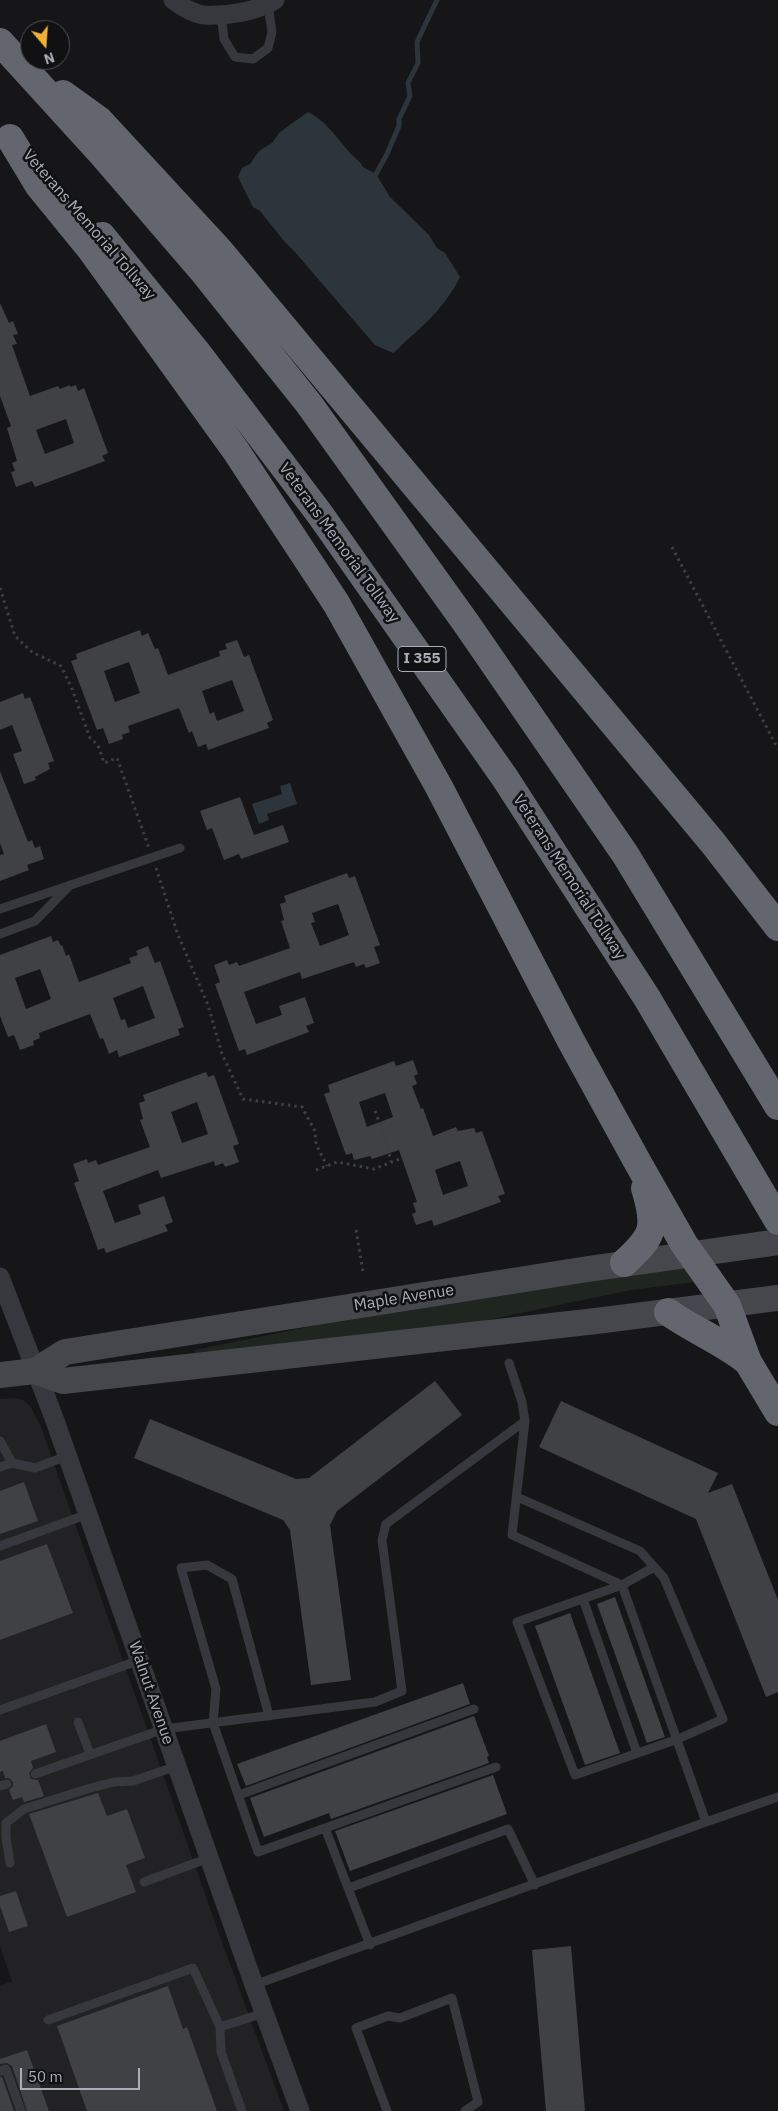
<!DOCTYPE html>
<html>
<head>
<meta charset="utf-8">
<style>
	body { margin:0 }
	#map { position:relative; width:778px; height:2111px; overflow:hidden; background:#161618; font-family:"IBM Plex Sans",sans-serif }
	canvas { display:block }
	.north { position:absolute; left:20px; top:20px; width:50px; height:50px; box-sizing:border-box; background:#111113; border:1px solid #4d4f55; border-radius:50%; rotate:162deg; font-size:14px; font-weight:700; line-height:20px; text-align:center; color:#a8adb8 }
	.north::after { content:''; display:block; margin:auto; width:18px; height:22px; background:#f2b134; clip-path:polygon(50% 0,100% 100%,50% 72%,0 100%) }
	.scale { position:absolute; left:20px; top:2068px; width:120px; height:22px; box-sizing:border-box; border:2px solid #a8adb8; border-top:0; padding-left:6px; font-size:15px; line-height:18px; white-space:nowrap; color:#a8adb8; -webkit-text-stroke:4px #111113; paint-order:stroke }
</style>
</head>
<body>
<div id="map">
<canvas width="778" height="2111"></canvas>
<div class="north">N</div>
<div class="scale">50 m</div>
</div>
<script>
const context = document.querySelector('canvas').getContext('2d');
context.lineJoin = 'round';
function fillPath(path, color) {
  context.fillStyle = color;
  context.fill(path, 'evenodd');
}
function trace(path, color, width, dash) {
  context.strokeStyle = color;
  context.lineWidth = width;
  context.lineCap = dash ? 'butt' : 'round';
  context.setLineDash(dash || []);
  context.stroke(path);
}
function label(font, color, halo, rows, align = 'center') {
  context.font = font + ' "IBM Plex Sans",sans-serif';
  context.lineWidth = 5;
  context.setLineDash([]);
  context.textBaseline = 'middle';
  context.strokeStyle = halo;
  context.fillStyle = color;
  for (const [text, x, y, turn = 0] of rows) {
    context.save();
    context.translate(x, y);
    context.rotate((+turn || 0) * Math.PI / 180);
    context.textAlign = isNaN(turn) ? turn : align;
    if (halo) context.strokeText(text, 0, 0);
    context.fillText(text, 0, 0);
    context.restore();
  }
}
fillPath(new Path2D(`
	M15 1398 23 1400 30 1406 40 1424 218 1931 284 2111H0V1986L12 1981 0 1946V1399Z`), '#222225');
fillPath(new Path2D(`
	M689 1264 695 1282 631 1290 463 1325 196 1357 195 1350 371 1314Z`), '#1e261f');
fillPath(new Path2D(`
	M308 112C325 120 338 139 350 153 355 159 360 160 363 167L376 174 390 197 429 235 437 248 445 253 460 277C448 302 428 322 407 340 402 344 399 349 393 353L375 345 294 251 284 241 260 211 253 207 238 177 242 168 250 164 259 151 272 143 279 133 291 124Z
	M290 783 297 804 267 814 269 820 259 824 252 804 282 794 280 786Z`), '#2c353c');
trace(new Path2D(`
	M376 174 387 154 399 126V119L410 96 408 83 418 63 417 42 437 0`), '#2c353c', 5);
fillPath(new Path2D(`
	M0 303 9 323 13 321 18 334 13 335 17 344 12 345 30 396 58 386 60 389 70 385V387L76 385 78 391 84 388 108 453 102 456 105 461 35 487 32 481 16 487 11 472 15 471 12 463 17 461 7 428 11 426 0 396ZM66 419 74 443 45 454 36 430Z
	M140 630 142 636 148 633 155 649 158 648 168 675 220 656 219 651 227 649 225 644 237 640 244 657 249 655 273 720 267 723 269 728 208 750 206 744 198 747 192 731 189 733 179 708 128 726 130 732 122 735 123 739 109 744 103 728 97 730 71 661 77 659 76 654ZM129 662 140 693 115 702 104 671ZM232 680 244 711 217 721 214 712 210 714 202 691Z
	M23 693 25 699 30 697 54 761 48 763 50 769 35 777 36 780 24 784 13 754 22 751 12 725 0 730V702Z
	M0 771 28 842 32 840 35 848 40 846 44 859 27 865 29 870 0 881V855L4 854 0 843Z
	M240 797 254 835 283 825 289 842 241 859 239 854 224 860 212 828 207 830 200 811Z
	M347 873 349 878 355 876 380 945 374 947 380 963 366 968 364 964 356 967 354 962 302 979 300 972 244 992 256 1024 282 1015 279 1006 305 997 314 1023 306 1026 309 1032 247 1055 245 1049 239 1051 215 984 220 982 214 965 227 960 229 965 237 962 239 966 290 948 281 921 284 920 280 904 286 902 284 896ZM338 904 349 935 320 946 311 923 315 922 312 913Z
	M51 936 53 942 58 940 61 946 62 945 66 956 69 954 79 982 131 963 129 958 138 955 136 951 148 946 155 963 160 961 184 1027 178 1029 180 1035 119 1057 117 1050 109 1054 103 1038 100 1039 90 1014 39 1033 40 1038 33 1041 34 1045 20 1050 14 1035 8 1037 0 1016V955ZM40 969 51 999 26 1009 15 978ZM143 986 155 1018 128 1028 125 1019 121 1020 113 998Z
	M413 1060 418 1074 414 1076 417 1084 412 1086 421 1109 423 1108 433 1136 456 1127 458 1131 474 1128 476 1133 482 1131 505 1194 498 1196 501 1202 434 1226 432 1220 416 1225 412 1214 416 1212 413 1203 417 1202 399 1150 372 1159 370 1156 354 1160 352 1153 346 1155 324 1094 330 1092 328 1085 394 1061 396 1066ZM385 1093 393 1117 367 1127 359 1102ZM460 1161 468 1186 443 1195 435 1170Z
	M206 1072 208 1077 214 1075 239 1144 233 1146 239 1162 225 1167 223 1163 215 1166 214 1161 161 1178 158 1170 103 1191 115 1223 141 1214 138 1205 164 1196 173 1222 165 1225 168 1231 106 1253 104 1248 98 1250 74 1183 79 1181 73 1164 87 1159 88 1163 96 1160 98 1165 150 1147 140 1120 143 1119 139 1103 145 1101 143 1095ZM197 1102 208 1134 182 1143 171 1112Z
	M435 1381 462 1415 337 1511 330 1525 351 1680 311 1685 290 1530 283 1520 134 1458 150 1419 296 1479 309 1478Z
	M561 1401 718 1473 708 1493 732 1484 778 1600V1692L766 1697 696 1519 539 1447Z
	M24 1482 38 1521 0 1534V1491Z
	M47 1544 73 1613 0 1640V1561Z
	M615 1597 665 1737 647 1743 597 1604Z
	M570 1613 620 1753 585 1765 535 1626Z
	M463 1683 470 1704 246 1786 237 1764Z
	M474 1716 489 1756 487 1757 489 1763 331 1819 329 1813 264 1837 250 1798Z
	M46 1724 56 1752 31 1761 33 1768 29 1773 31 1779 38 1780 44 1796 24 1802 22 1797 13 1800 9 1790 13 1786V1782L9 1778H5L3 1771 0 1772V1741Z
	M493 1775 507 1814 350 1871 335 1831Z
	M98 1793 107 1816 127 1809 145 1858 126 1865 136 1892 67 1917 29 1814Z
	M16 1891 28 1926 9 1932 0 1906V1896Z
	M571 1946 585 2111H546L532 1950Z
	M168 1986 183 2029 187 2027 217 2111H87L57 2026Z
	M27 2050 49 2111H27L12 2066 7 2063 0 2064V2059Z
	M0 2077H2L14 2111H0Z`), '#404145');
trace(new Path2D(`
	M672 547 778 749
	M0 588 15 636 32 652 61 666 72 689 90 738 98 745 104 763 117 758 149 848
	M156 868 178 935 208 1005 222 1054 243 1099 302 1107 315 1131 316 1144 327 1166
	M375 1111 386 1140 391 1162
	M316 1170 337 1162 374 1169 407 1156
	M356 1230 363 1272`), '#3d3f44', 3, [2.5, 4]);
trace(new Path2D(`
	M221 14 224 39 235 57 253 59 268 48 272 32 268 5
	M0 909 180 848
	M0 934 35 921 70 885
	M0 1441 12 1463
	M0 1467 12 1463 35 1468 67 1456
	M517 1497 640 1551 664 1578 723 1719 678 1739 575 1775 517 1622 622 1585 654 1567
	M0 1546 88 1514
	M583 1599 637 1753
	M0 1710 140 1660
	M269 1716 232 1579 207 1565 181 1568 216 1689 213 1723 258 1852 496 1767
	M78 1722 90 1754
	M35 1774 164 1729 375 1702 402 1691 382 1540 386 1524 525 1421
	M0 1786 7 1784
	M239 1795 474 1709
	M706 1822 778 1797
	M325 1828 370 1945
	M10 1863 6 1837V1823L24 1809 87 1789 114 1782 133 1781 177 1766
	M144 1882 209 1858
	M349 1888 508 1829 535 1885
	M254 1985 706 1822 622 1585 512 1535 525 1421 522 1402 509 1363
	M48 2020 193 1968 220 2027 264 2013
	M220 2027 221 2052 242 2111
	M0 2071 6 2069 21 2111
	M387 2111 356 2028 388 2016 400 2018 452 1998 478 2102 465 2111`), '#37383d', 9);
trace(new Path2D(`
	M173 0C181 6 194 14 204 15 227 16 256 12 275 0
	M0 1277 54 1418 254 1985 300 2111`), '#37383d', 19);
trace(new Path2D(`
	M35 1371 63 1381 596 1321 778 1298
	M0 1375 35 1371 65 1352 588 1269 778 1242`), '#45474d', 26);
trace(new Path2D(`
	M0 42 103 155 202 270 309 404 466 623 625 854 778 1106
	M63 94 99 120 219 250 713 843 778 927
	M10 138 39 186 92 251 236 451 336 603 439 787 571 1041 638 1163 684 1244 727 1305 748 1362 778 1412
	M102 236 196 351 319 513 505 778 647 998 778 1221
	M624 1263C654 1236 657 1228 645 1188
	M668 1312C694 1331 723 1341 748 1362`), '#63666e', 28);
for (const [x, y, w] of [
	[422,659,48]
]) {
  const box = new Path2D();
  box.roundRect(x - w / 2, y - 12.5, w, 25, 4);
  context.fillStyle = '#111113';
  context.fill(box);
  trace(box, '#a8adb8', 1);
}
label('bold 15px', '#a8adb8', null, [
	["I 355",422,659]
]);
label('16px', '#a8adb8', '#111113', [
	["Veterans Memorial Tollway",89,225,49],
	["Veterans Memorial Tollway",339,543,54],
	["Veterans Memorial Tollway",569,877,57],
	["Maple Avenue",404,1298,-9],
	["Walnut Avenue",151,1693,71]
]);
</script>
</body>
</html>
